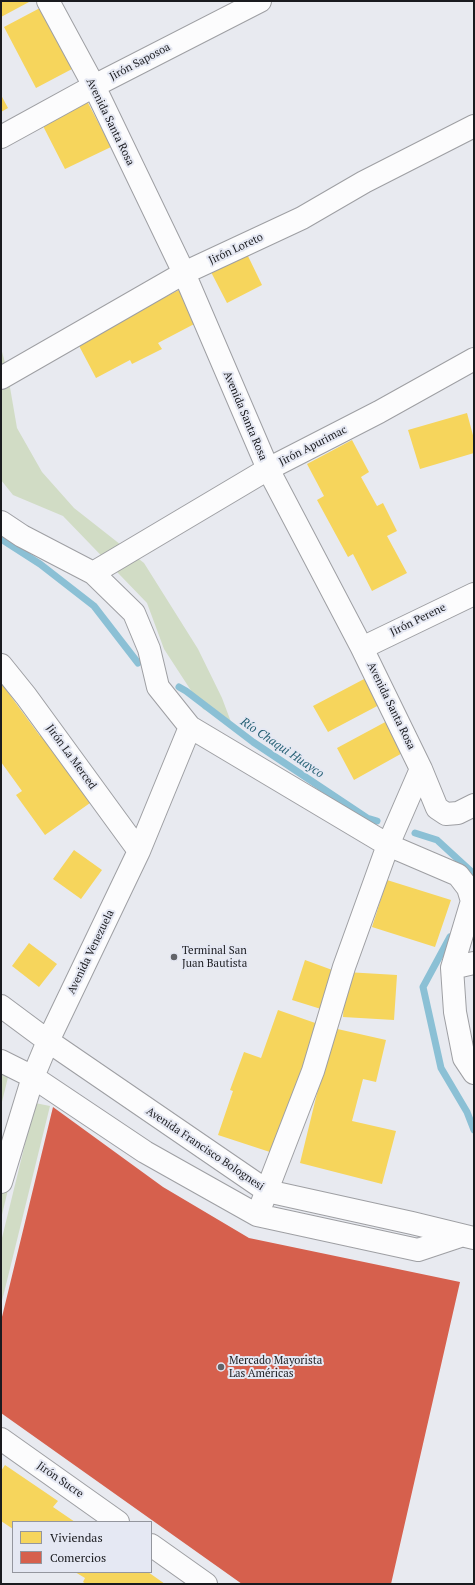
<!DOCTYPE html>
<html>
<head>
<meta charset="utf-8">
<style>
	body { margin:0 }
	#map { position:relative; width:475px; height:1585px; overflow:hidden; background:#e8eaf0; font-family:"PT Serif",serif }
	canvas { display:block }
	.frame { position:absolute; inset:0; border:2px solid #1a1b1f; pointer-events:none }
	.legend { position:absolute; left:12px; top:1521px; width:140px; height:52px; box-sizing:border-box; background:#e5e8f3; border:1px solid #94969e; margin:0; padding:5px 7px; list-style:none; font-size:12px; color:#1a1b1f }
	.legend li { display:flex; align-items:center; gap:8px; height:20px }
	.legend b { width:20px; border:1px solid #94969e }
</style>
</head>
<body>
<div id="map">
<canvas width="475" height="1585"></canvas>
<div class="frame"></div>
<ul class="legend">
<li><b style="height:11px;background:#f6d55c"></b>Viviendas</li>
<li><b style="height:11px;background:#d6604d"></b>Comercios</li>
</ul>
</div>
<script>
const context = document.querySelector('canvas').getContext('2d');
context.lineJoin = 'round';
function fillPath(path, color) {
  context.fillStyle = color;
  context.fill(path, 'evenodd');
}
function trace(path, color, width, dash) {
  context.strokeStyle = color;
  context.lineWidth = width;
  context.lineCap = dash ? 'butt' : 'round';
  context.setLineDash(dash || []);
  context.stroke(path);
}
function label(font, color, halo, rows, align = 'center') {
  context.font = font + ' "PT Serif",serif';
  context.lineWidth = 4;
  context.setLineDash([]);
  context.textBaseline = 'middle';
  context.strokeStyle = halo;
  context.fillStyle = color;
  for (const [text, x, y, turn = 0] of rows) {
    context.save();
    context.translate(x, y);
    context.rotate((+turn || 0) * Math.PI / 180);
    context.textAlign = isNaN(turn) ? turn : align;
    if (halo) context.strokeText(text, 0, 0);
    context.fillText(text, 0, 0);
    context.restore();
  }
}
fillPath(new Path2D(`
	M1 348 7 370 17 428 42 472 74 508 144 563 198 649 222 698 231 722 203 709 164 649 147 603 63 516 13 495 1 480Z
	M1 1067 10 1069 1 1106Z
	M35 1103 50 1106 1 1305V1242Z
	M21 1135 1 1219V1186Z`), '#d1dcc5');
fillPath(new Path2D(`
	M1 1H29V2L1 17Z
	M40 8 72 69 36 88 4 27Z
	M1 95 8 108 1 112Z
	M87 101 111 147 65 169 42 124Z
	M247 254 262 285 227 303 211 272Z
	M181 289 198 322 158 343 162 349 132 364 130 360 96 378 77 342Z
	M467 413 474 439V453L420 469 408 430Z
	M352 440 369 472 361 477 377 506 383 503 397 531 387 536 407 573 372 591 353 554 348 557 317 500 324 496 307 464Z
	M366 678 381 704 328 732 313 706Z
	M1 683 40 736 48 731 97 798 45 835 16 795 22 791 1 762Z
	M389 720 406 751 354 780 337 748Z
	M74 850 102 870 81 899 53 879Z
	M387 880 451 900 435 947 372 927Z
	M29 943 57 964 39 987 12 966Z
	M305 960 335 971 321 1009 292 1000Z
	M346 972 397 975 394 1020 343 1017Z
	M278 1010 321 1025 276 1154 218 1135 233 1091 230 1090 244 1052 261 1058Z
	M333 1028 386 1040 376 1082 363 1079 352 1121 396 1131 382 1184 300 1163Z
	M5 1465 58 1501 53 1507 75 1522H13V1529L1 1521V1471Z
	M75 1572H148L165 1584H86L83 1582 85 1578Z`), '#f6d55c');
fillPath(new Path2D(`
	M53 1107 163 1187 249 1238 460 1282 391 1584H242L1 1413V1321Z`), '#d6604d');
trace(new Path2D(`
	M1 539 40 564 94 606 138 663
	M179 687 186 691 253 742 367 818 377 821
	M415 833 437 840 474 874
	M450 937 423 987 441 1068 467 1112 474 1130`), '#8bc0d5', 7);
const minor = new Path2D(`
	M48 1 94 86 184 273 268 469 362 648 421 769 437 808 446 814 458 813 474 805
	M1 137 94 86 260 1
	M1 378 184 273 302 218 364 182 474 126
	M1 522 22 536 93 573 134 613 149 649 158 687 190 727 388 845 458 875 468 888 472 901 452 968 455 1012 464 1058 474 1073
	M93 573 268 469 379 412 474 359
	M362 648 474 594
	M1 665 26 696 139 851
	M452 968 474 963
	M1 1006 48 1041 267 1191 412 1223 474 1238
	M1 1061 33 1077 145 1152 257 1215 418 1250 460 1236
	M1 1182 33 1077 48 1041 139 851 190 727
	M262 1203 313 1071 344 967 388 845 421 769
	M1 1439 118 1522
	M151 1545 206 1584`);
trace(minor, '#9e9fa3', 24);
trace(minor, '#fcfcfd', 22);
for (const [x, y, r, color] of [
	[174,957,4,"#626368"],
	[221,1367,4,"#626368"]
]) {
  const dot = new Path2D();
  dot.arc(x, y, r, 0, 2 * Math.PI);
  context.fillStyle = color;
  context.fill(dot);
  trace(dot, '#e5e8f3', 1.5);
}
label('11px', '#1a1b1f', '#e5e8f3', [
	["Jirón Saposoa",140,62,-28],
	["Avenida Santa Rosa",110,122,64],
	["Jirón Loreto",236,249,-25],
	["Avenida Santa Rosa",245,416,67],
	["Jirón Apurimac",313,446,-27],
	["Jirón Perene",418,620,-26],
	["Avenida Santa Rosa",391,706,64],
	["Jirón La Merced",71,757,54],
	["Avenida Venezuela",91,952,-64],
	["Avenida Francisco Bolognesi",205,1149,34],
	["Jirón Sucre",60,1480,35]
]);
label('11px', '#1a1b1f', '#e5e8f3', [
	["Terminal San",182,951],
	["Juan Bautista",182,964],
	["Mercado Mayorista",229,1361],
	["Las Américas",229,1374]
], 'left');
label('italic 12px', '#225e72', '#e5e8f3', [
	["Río Chaqui Huayco",282,748,34]
]);
</script>
</body>
</html>
